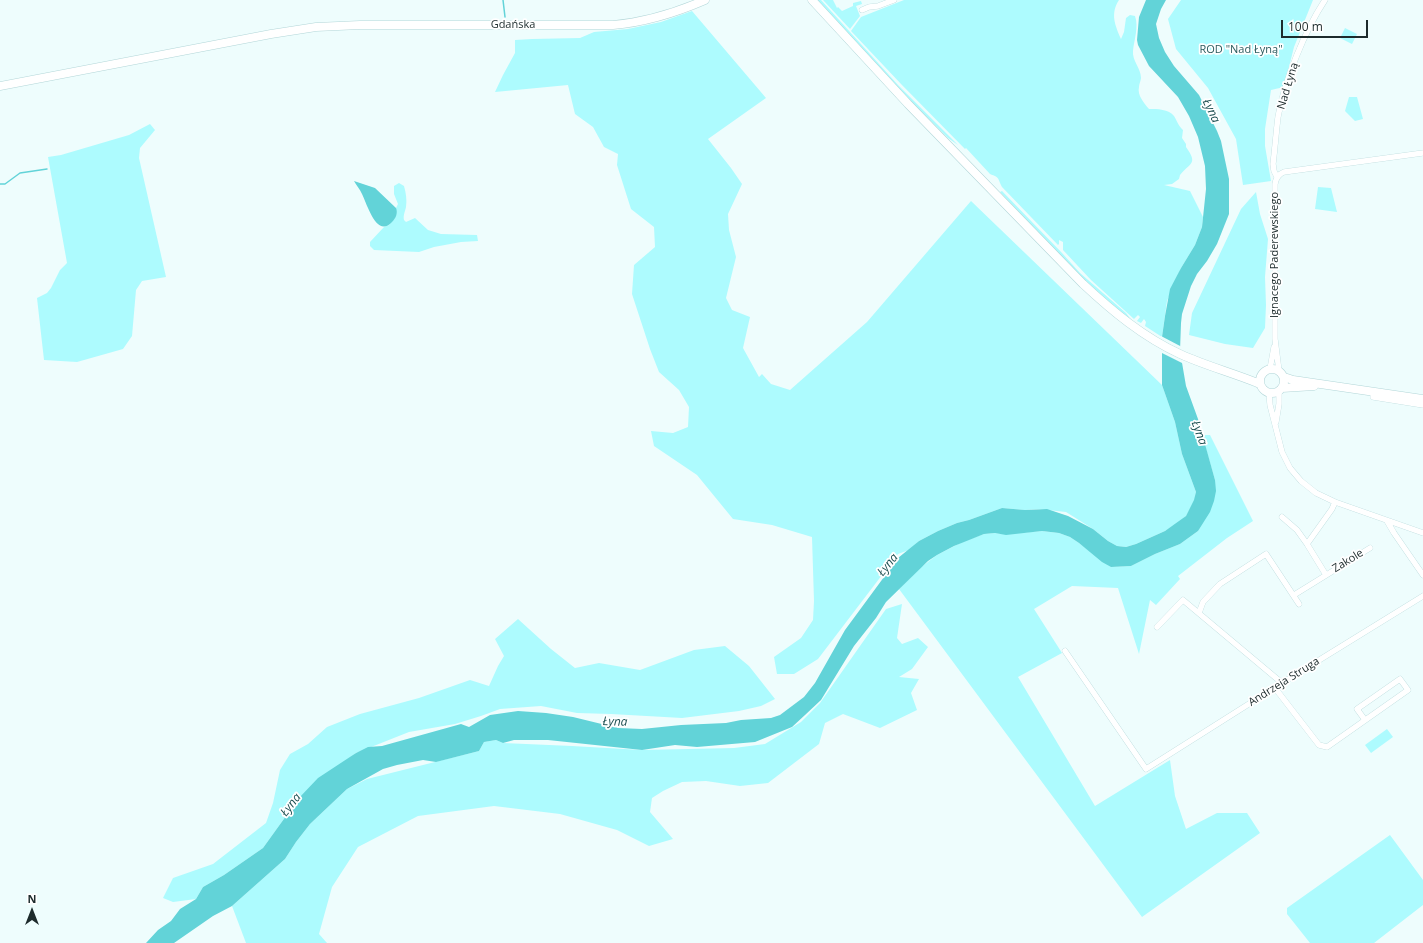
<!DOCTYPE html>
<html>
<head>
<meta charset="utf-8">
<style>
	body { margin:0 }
	#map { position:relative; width:1423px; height:943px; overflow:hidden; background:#eefdfd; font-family:"Open Sans",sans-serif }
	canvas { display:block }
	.north { position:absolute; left:12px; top:891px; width:40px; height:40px; -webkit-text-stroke:3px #fff; paint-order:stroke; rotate:0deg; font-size:11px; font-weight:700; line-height:16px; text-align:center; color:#1d2b2c }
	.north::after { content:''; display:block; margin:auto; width:14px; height:18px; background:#1d2b2c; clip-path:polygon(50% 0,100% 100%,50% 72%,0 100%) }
	.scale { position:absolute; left:1281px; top:20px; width:87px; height:18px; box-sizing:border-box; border:2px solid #1d2b2c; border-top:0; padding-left:5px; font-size:12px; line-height:14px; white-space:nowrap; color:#1d2b2c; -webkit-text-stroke:3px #fff; paint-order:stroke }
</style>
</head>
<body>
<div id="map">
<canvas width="1423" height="943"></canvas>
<div class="north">N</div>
<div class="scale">100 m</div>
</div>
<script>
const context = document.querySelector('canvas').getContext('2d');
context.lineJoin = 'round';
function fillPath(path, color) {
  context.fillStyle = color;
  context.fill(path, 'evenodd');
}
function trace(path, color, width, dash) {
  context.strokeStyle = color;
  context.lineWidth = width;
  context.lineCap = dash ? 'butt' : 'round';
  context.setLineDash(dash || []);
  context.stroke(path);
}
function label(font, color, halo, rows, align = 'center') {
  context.font = font + ' "Open Sans",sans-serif';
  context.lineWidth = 3.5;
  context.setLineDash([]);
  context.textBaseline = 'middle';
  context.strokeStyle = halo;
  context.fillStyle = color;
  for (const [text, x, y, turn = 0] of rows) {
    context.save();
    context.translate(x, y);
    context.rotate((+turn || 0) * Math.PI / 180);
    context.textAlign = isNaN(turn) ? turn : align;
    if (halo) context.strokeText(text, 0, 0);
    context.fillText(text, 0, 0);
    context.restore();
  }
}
fillPath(new Path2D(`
	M817 0H821L898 85 958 145 948 138 899 90Z
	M823 0H833L837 8 838 7 842 11 853 6V3L861 1 862 4 856 6 860 16 850 29Z
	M904 0H1119C1110 14 1115 25 1121 39L1124 32 1126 18 1130 15 1135 16C1139 27 1134 40 1133 51 1132 61 1141 68 1141 78 1141 80 1139 84 1139 87 1137 95 1144 103 1149 109 1157 109 1169 109 1174 116 1177 121 1178 125 1183 130L1182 138 1186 144V147C1198 164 1191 162 1180 175L1179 179 1172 184 1164 185 1190 191 1203 217 1202 227 1195 245 1181 268 1167 301 1162 337 1145 326 1146 322 1144 319 1141 323 1137 321 1140 317 1138 315 1134 319 1091 280 1063 250V242L1059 240V244L1058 245 1002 187C997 177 1000 178 990 174L966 148 965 149 901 84 851 31 861 17Z
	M1181 0H1313L1294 47 1284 87 1271 90 1265 129V146L1271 181 1243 185 1236 139 1208 88 1176 49 1168 19Z
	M692 11 766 98 708 139 731 168 742 184 728 214 729 230 736 257 726 298 732 310 750 317 743 348 759 377 762 374 771 384 790 390 867 322 971 201 1162 385 1175 422 1182 454 1196 492 1195 500 1190 509 1186 516 1178 523 1165 531 1136 544 1126 547 1117 546 1108 541 1093 529 1066 512 1039 509 1025 510 1002 508 969 520 957 523 938 531 919 541 909 550 898 554 818 659 794 674H777L774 657 801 638 813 620 814 601 812 537 772 525 733 519 697 475 654 446 651 431 673 433 688 427 689 407 679 390 659 372 650 349 632 294 634 265 655 247 654 227 631 209 617 165 618 154 604 147 593 127 575 114 568 85 495 92 503 75 515 53V40L532 39 580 38 594 32 628 29 661 22Z
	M1345 28 1357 34 1352 44 1340 38Z
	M1349 97H1357L1363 119 1355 121 1345 111Z
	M150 124 155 130 140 148 139 158 166 277 142 281 136 290 132 336 123 349 77 362 44 360 37 298 47 293 51 288 60 270 67 263 48 157 61 155 129 135Z
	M399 183 404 186C406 193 407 200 406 207 405 212 403 215 404 220L406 222 415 218 428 230 441 234 477 235 478 241 461 242 434 247 419 252 374 250 370 246V242L384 227 389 225 396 215V208L398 204 394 194V186Z
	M1318 187 1331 188 1337 212 1315 209Z
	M1002 191 1062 253 1080 273 1126 313 1133 322C1084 284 1043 237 1000 192Z
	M1256 192 1260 214 1268 239 1265 277 1266 305 1265 328 1253 348 1225 344 1189 335 1192 313 1241 209Z
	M1202 435H1210L1253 521 1227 538 1178 576 1180 579 1156 605 1150 600 1139 654 1118 588 1072 586 1034 609 1062 653 1018 677 1095 806 1170 760 1175 796 1186 829 1217 813H1247L1260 833 1142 917 899 589 920 568 937 555 964 541 984 534 995 533 1006 534 1042 531 1059 533 1070 537 1079 543 1111 567 1131 566 1155 554 1180 544 1198 531 1215 480Z
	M902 604 897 638 902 644 918 638 928 647 912 669 899 677 919 679 911 693 917 710 880 728 843 714 825 723 819 744 768 783 740 786 706 781 682 782 663 791 652 798 650 812 673 839 649 846 617 830 560 814 494 806 418 816 358 847 332 887 319 934 327 943H246L232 906 285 859 296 842 310 824 347 789 367 779 479 751 484 742 496 740 503 743 572 746 642 750 734 748 765 744 801 722 820 703 886 609Z
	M518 619 551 649 575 668 599 663 640 670 694 650 725 646 749 666 775 699 761 706 739 711 682 718 611 714 577 713 541 706 500 709 481 716 455 724 409 732 356 753 343 763 299 798 263 848 224 875 203 887 196 899 173 902 163 898 173 878 213 864 266 823 273 803 280 770 290 754 308 744 327 727 360 714 419 698 470 680 489 686 498 666 504 656 495 639Z
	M1387 729 1393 737 1371 753 1365 745Z
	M1390 835 1423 880V905L1374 943H1310L1287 914V908Z`), '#adfbfe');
fillPath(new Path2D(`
	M1146 0H1166L1161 9 1156 24 1159 38 1165 52 1174 66 1199 95 1217 131 1221 141 1229 179V214L1217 244 1207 261 1197 274 1191 286 1182 314 1181 323 1180 351 1186 386 1198 419 1215 480 1216 491 1214 501 1210 512 1198 531 1180 544 1155 554 1131 566 1111 567 1102 562 1079 543 1070 537 1059 533 1042 531 1006 535 995 533 984 534 954 546 937 555 928 561 886 602 876 618 854 646 821 700 805 715 792 727 755 742 697 747 675 745 642 750 548 740H514L503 743 496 740 484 742 479 751 436 762 423 760 397 765 383 769 347 789 310 824 296 842 285 859 232 906 213 916 174 943H146L158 930 171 921 180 909 196 899 203 887 224 875 263 848 299 798 318 778 356 753 368 747 382 746 461 724 469 727 490 715 518 711 546 713 573 717 618 728 642 729 681 725 726 723 741 720 771 718 780 715 804 697 815 683 845 630 898 558 919 541 938 531 957 523 969 520 1002 508 1025 510 1047 509 1068 516 1093 529 1108 541 1117 546 1126 547 1136 544 1165 531 1186 516 1194 500 1196 492 1182 454 1175 422 1162 385V337L1165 316 1170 289 1181 268 1195 245 1202 227 1206 189 1205 166 1198 137 1189 116 1178 97 1149 66 1138 45 1137 40 1139 17Z
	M354 181 375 188 396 208C398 213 396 218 392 222 377 239 367 204 362 194 360 189 356 185 354 181Z`), '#62d3d8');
fillPath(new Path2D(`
	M1161 336 1182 347 1184 364 1160 352Z`), '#eefdfd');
trace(new Path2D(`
	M503 0 505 17
	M0 184H5L20 173 47 169`), '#62d3d8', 1.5);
const minor = new Path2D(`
	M862 10 869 7 878 6 894 0
	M1277 177 1274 171 1273 164C1275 148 1276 133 1278 117 1284 82 1305 30 1325 0
	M1270 369 1274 347
	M1279 371 1275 339V184C1276 177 1279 174 1284 172L1423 153
	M1374 391 1373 397 1423 405
	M1269 392 1270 405 1282 452 1290 468 1301 481 1316 493 1335 502 1423 533
	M1276 422 1279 404V390
	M1282 517 1297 530 1307 544 1326 575
	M1387 521 1394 533 1423 575
	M1307 544 1332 509 1335 502
	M1294 595 1370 548
	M1199 613 1203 602 1220 584 1266 554 1299 604
	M1157 627 1183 600 1282 683
	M1065 651 1146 769 1282 683 1423 596
	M1275 688 1319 745 1327 747 1408 690 1400 679 1357 709 1365 720`);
const secondary = new Path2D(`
	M812 0 908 104 1083 284C1112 311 1143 337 1180 354 1206 366 1234 373 1260 384
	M0 86 271 34 316 27 360 25H613C646 22 675 13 705 0
	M1260 381a12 12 0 1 1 24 0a12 12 0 1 1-24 0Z
	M1284 377 1293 380 1423 399
	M1282 388 1314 386`);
trace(minor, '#b2d6d8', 6);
trace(secondary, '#b2d6d8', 9);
trace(minor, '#fff', 5.5);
trace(secondary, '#fff', 8);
label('11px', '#1d2b2c', '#fff', [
	["Gdańska",513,25],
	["Nad Łyną",1288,86,-73],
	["Ignacego Paderewskiego",1275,255,-90],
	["Zakole",1348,561,-32],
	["Andrzeja Struga",1284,682,-32]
]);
label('11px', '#2b5b5e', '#fff', [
	["ROD \"Nad Łyną\"",1241,50]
]);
label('italic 12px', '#1e5052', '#fff', [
	["Łyna",1211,111,65],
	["Łyna",1199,433,70],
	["Łyna",888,565,-51],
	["Łyna",615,722,2],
	["Łyna",291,805,-52]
]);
</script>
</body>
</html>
